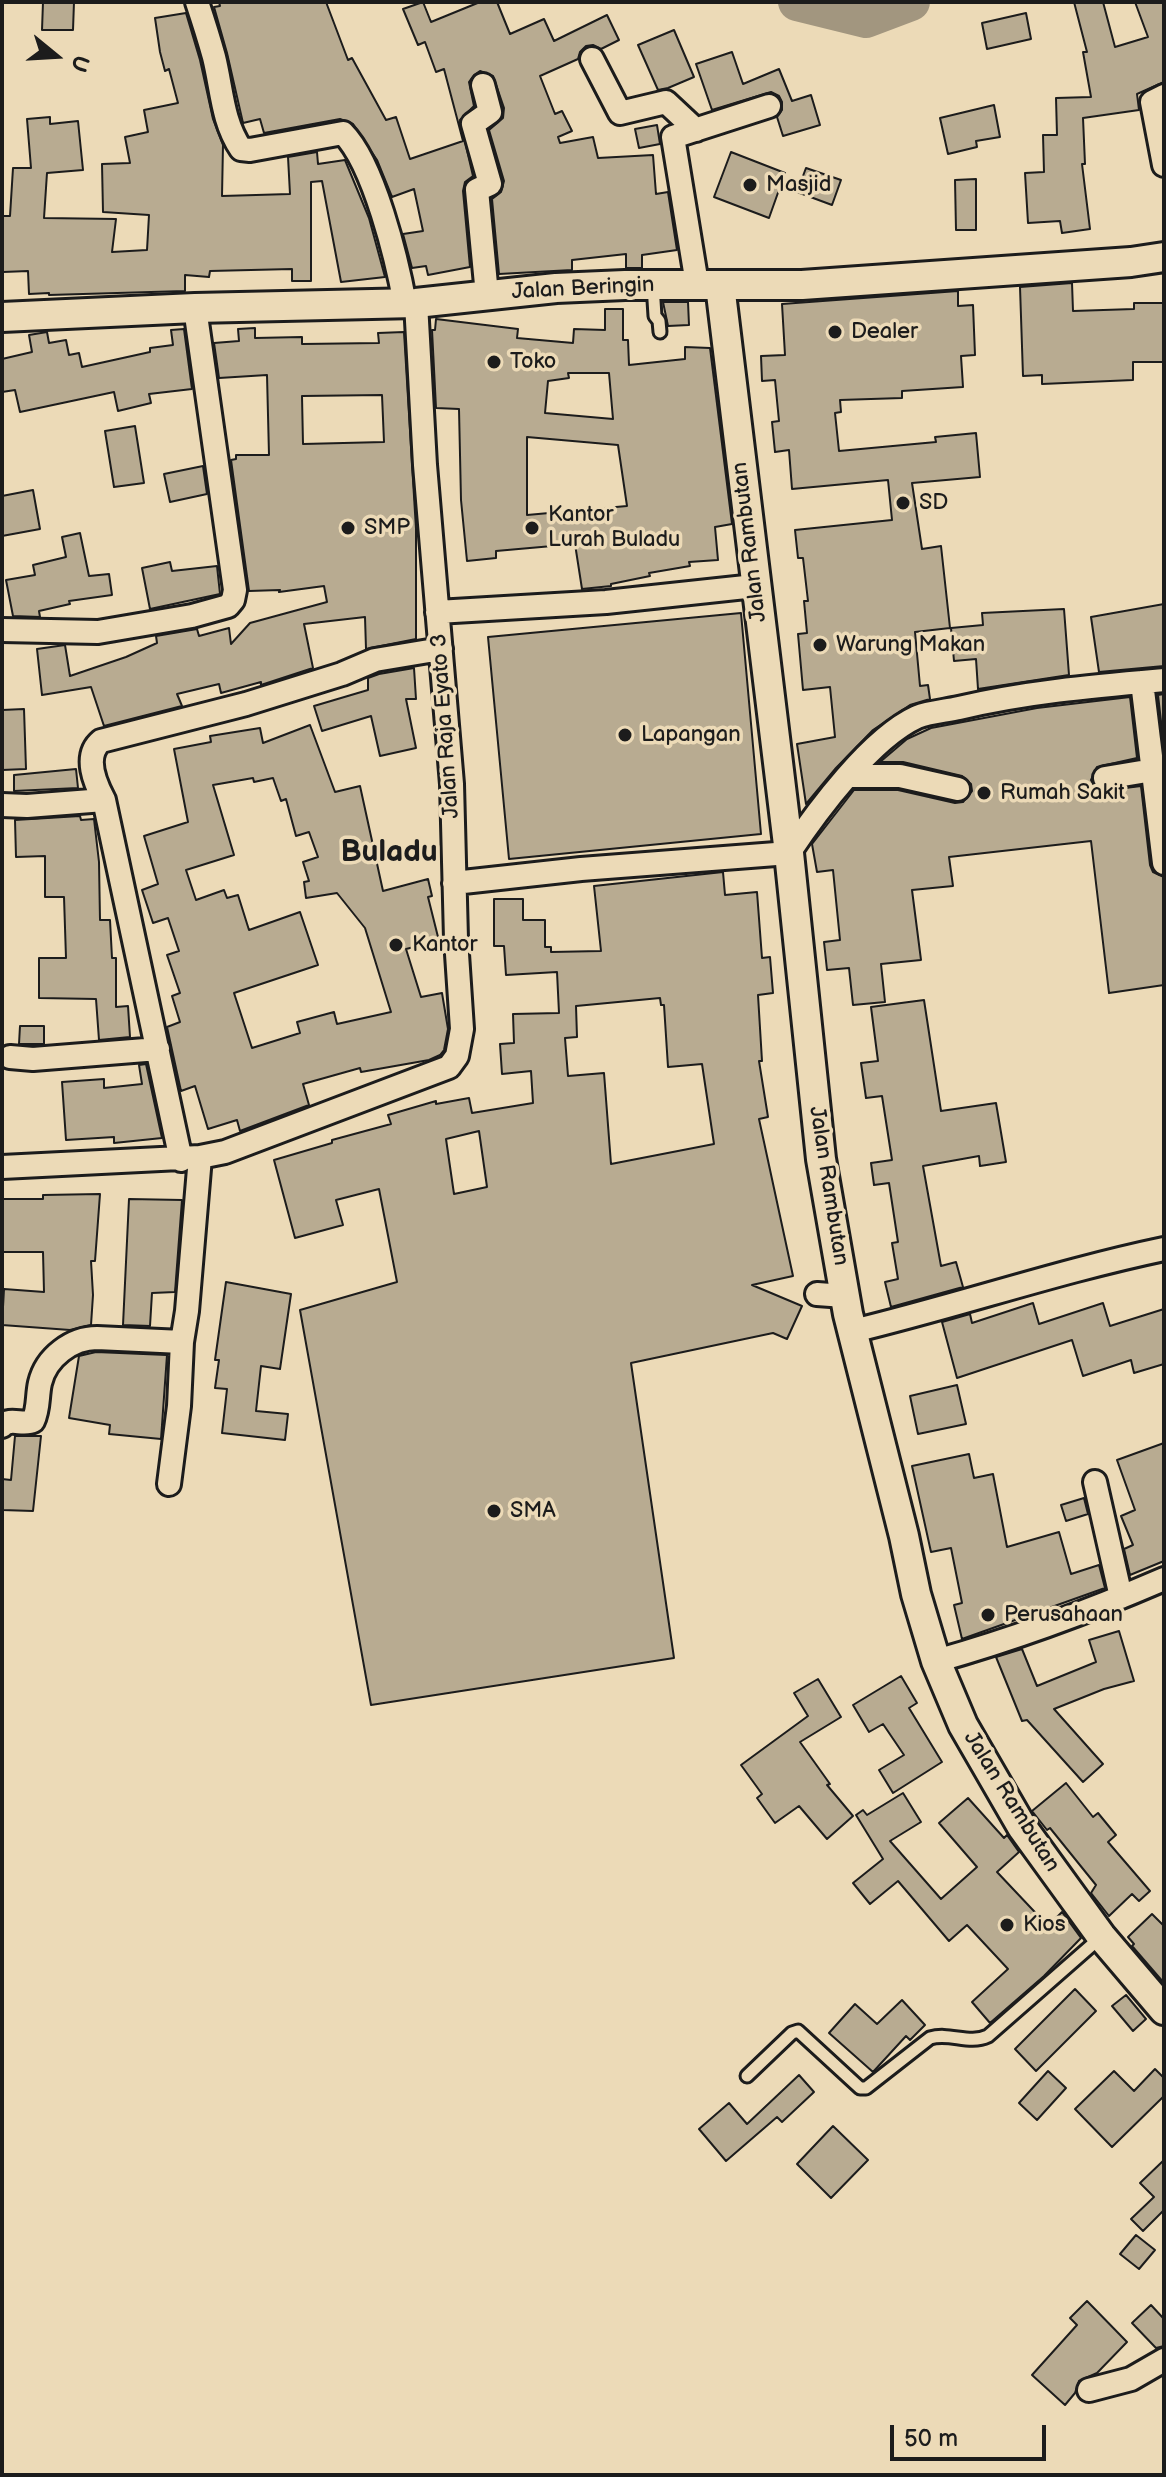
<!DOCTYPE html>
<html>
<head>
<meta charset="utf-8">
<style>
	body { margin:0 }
	#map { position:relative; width:1166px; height:2477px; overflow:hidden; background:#ecdab7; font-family:"Balsamiq Sans",sans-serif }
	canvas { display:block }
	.frame { position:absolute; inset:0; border:4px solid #1c1c1c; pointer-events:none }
	.north { position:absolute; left:16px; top:16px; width:80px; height:80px; -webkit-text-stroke:6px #ecdab7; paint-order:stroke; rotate:108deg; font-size:22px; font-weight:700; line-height:32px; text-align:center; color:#1c1c1c }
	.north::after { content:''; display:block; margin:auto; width:28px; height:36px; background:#1c1c1c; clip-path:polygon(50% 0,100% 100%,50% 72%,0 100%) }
	.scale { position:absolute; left:890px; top:2425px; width:156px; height:36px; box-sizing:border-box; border:4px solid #1c1c1c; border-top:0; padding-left:10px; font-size:24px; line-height:28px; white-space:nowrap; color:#1c1c1c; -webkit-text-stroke:6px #ecdab7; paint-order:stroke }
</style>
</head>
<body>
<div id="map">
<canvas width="1166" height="2477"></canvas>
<div class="frame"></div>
<div class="north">U</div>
<div class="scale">50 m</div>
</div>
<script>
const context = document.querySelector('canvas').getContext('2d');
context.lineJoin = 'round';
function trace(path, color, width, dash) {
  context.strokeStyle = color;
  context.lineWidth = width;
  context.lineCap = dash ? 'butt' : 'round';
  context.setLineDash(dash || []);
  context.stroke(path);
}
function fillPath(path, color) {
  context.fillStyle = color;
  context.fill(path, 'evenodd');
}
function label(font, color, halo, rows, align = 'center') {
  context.font = font + ' "Balsamiq Sans",sans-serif';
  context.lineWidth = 7;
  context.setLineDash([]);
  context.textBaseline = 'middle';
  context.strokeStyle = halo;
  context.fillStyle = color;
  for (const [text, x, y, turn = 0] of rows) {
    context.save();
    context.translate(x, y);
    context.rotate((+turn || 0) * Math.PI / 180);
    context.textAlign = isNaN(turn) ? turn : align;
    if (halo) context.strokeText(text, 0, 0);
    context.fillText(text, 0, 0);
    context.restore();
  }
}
trace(new Path2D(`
	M797 2 866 19 911 2`), '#a2967f', 38);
const building = new Path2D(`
	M43 2H74L73 30H42Z
	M219 2H326L348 60 352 58 386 120 396 117 410 159 463 141 444 69 436 72 425 42 418 45 403 9 423 2 431 22 480 2H497L510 34 544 19 554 41 607 15 619 40 601 49 593 45 586 46 580 52 578 59 540 76 555 114 562 111 572 131 558 137 560 143 593 137 598 158 653 155 656 194 668 192 677 250 642 255V268H626V254L572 260V270L499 274 492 199 501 192 504 181 489 130 503 118 504 108 493 76 480 71 474 75 469 82 474 106 460 120 473 176 465 182 463 191 470 267 428 275 426 266 412 268 403 234 423 231 414 189 392 197 377 160 353 124 340 119 264 133 260 119 243 123 227 53 214 7 220 6Z
	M1074 2H1103L1115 47 1148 37 1135 2H1164V82L1137 94 1139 110 1083 118 1085 164H1082L1090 229 1062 233 1060 221 1028 223 1025 173 1044 172 1043 135H1057L1056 98 1091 97 1083 52H1087Z
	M186 13 200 60 213 119 223 145 222 196 290 194 288 157 317 152 318 164 345 160 369 218 385 277 341 282 322 181 311 182V281H292V269L210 271 209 277 185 275V291L49 295V293L29 294 28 271 3 272 2 216H10L13 168H31L27 119 50 117V124L78 121 83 170 47 173 44 218 116 219 112 252 147 250 149 215 103 212 102 164 130 163 125 137 148 132 144 110 178 103 169 69 165 71 160 52 155 18Z
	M1026 13 1031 39 987 49 982 23Z
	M674 30 694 77 668 88 658 90 638 45Z
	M732 52 743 84 779 69 792 101 811 95 820 125 783 136 777 117 782 110V102L779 96 771 92 712 110 696 64Z
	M994 105 1000 137 976 141 977 147 948 154 940 118Z
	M657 125 660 144 639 148 635 129Z
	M731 152 785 173 769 218 714 197Z
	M806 168 841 180 832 205 797 192Z
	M976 179V230H956L955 180Z
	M1072 283 1073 311 1134 309V303H1164V362H1133V380L1042 384V375L1023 376 1020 287Z
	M958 291V306L973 305 975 355 961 356 963 387 902 391V398L840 400 841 412 835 413 839 451 936 442 935 437 976 433 980 477 912 483 922 549 941 546 950 628 915 632 920 686 928 685 930 699 910 705 873 730 836 768 806 804 797 744 835 737 830 687 803 690 798 634 807 633 804 601H808L803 558H798L795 530 892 520 888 480 792 489 789 450 775 452 772 422 779 421 775 380 762 381 761 356 785 355 782 304Z
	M663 302H688L689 325 668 326Z
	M605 309H623V340H628L629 365 685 359V347L710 348 732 524 715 527 718 560 689 562 690 566 649 573 650 576 611 584V586L582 589 575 544 496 551V558L467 561 461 500 459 409 436 408 432 330H435L436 319 518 329 517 338 573 343 574 329 605 330ZM568 373H609L613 419 545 413 548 381 569 378ZM527 437 618 445 627 506 527 515Z
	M255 328V338L302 337V344L379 343 378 333 404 332 416 529V639L366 649 365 617 304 624 313 668 261 685V682L221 693 219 684 177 694 182 706 104 726 91 687 42 695 37 649 65 645 70 676 126 657 157 643 156 636 197 629 199 636 229 628 231 644 250 623 327 602 324 586 279 592 280 590 249 591 231 460 236 459V455H269L267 375 219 378 214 343 239 341 238 329ZM382 395 384 442 303 444 302 396Z
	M184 329 192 389 149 394 151 403 118 411 114 392 20 412 15 390 2 392V359L32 352 29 335 47 332 49 343 66 340 69 355 79 353 82 367 150 352V348L173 345 171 330Z
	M135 426 144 483 114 487 105 431Z
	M203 466 207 494 170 502 164 474Z
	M33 490 40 529 2 536V496Z
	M80 533 89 576 109 574 112 595 69 601 70 604 39 611 40 617 13 616 6 580 35 575 33 565 66 557 62 537Z
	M170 562 172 571 217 566 220 594 150 609 142 568Z
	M1164 604V666L1099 672 1091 617Z
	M1064 609 1069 675 978 689 976 659 954 661 951 628 983 625 982 613Z
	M741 613 761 834 509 859 488 637Z
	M414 668 416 699H406L416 748 380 756 371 716 322 731 314 706 368 690V678L379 674Z
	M1164 694V747L1158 695Z
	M1130 697 1137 758 1097 767 1091 780 1095 787 1101 791 1141 786 1150 865 1153 872 1164 877V985L1109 993 1091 841 949 857 953 886 912 890 921 960 881 964 885 1002 853 1005 849 968 827 970 824 942 840 940 833 870 817 872 812 844 854 790H898L955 803 963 802 972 791 971 784 962 776 903 762H880L907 739 931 728 1037 708Z
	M24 709 26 769 2 770V710Z
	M310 725 335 792 360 786 383 891 428 879 432 896 428 897 439 941 406 949 421 997 442 993 448 1029 444 1050 440 1055 429 1060 361 1072 360 1068 303 1084 309 1105 240 1131 237 1120 208 1129 195 1086 181 1091 167 1027 180 1022 172 996 180 993 167 955 179 951 168 918 153 923 142 890 158 884 144 836 188 822 174 749 211 742 210 736 260 728 263 743ZM253 778 254 782 273 778 281 801 286 799 296 836 309 832 318 857 303 862 309 881 304 882 306 898 337 893 365 928 391 1012 337 1024 334 1012 297 1022 300 1033 252 1048 234 993 318 965 300 912 249 930 238 895 227 898 224 890 196 900 186 870 234 855 213 785Z
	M76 769 78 788 14 791V775Z
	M80 816 81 820 94 819 99 862 100 920H110L112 958H116V1007L128 1006 130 1037 99 1040 96 999 39 998V958H66L64 897H45V856L16 857 15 820Z
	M723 872 725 895 757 892 762 958 770 957 773 993 758 995 762 1061H759L768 1117 759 1119 793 1276 752 1285 802 1306 787 1339 773 1333 631 1363 674 1658 371 1705 300 1310 397 1282 379 1189 336 1200 343 1225 295 1238 274 1160 332 1143V1140L391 1124 388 1115 436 1101V1104L469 1098 472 1113 533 1103 531 1071 502 1074 500 1044 514 1043 513 1014 559 1013 557 972 506 975 504 946H494V899H523V920H545V947H551V952L601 951 594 886ZM660 998 661 1005H664L668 1067 702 1064 714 1144 611 1164 604 1073 568 1076 565 1038 577 1037 576 1006ZM479 1131 487 1187 454 1194 446 1139Z
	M924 1000 941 1111 996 1103 1006 1162 980 1166 979 1156 923 1166 941 1266 956 1262 963 1287 891 1307 885 1282 898 1279 892 1243 898 1242 889 1183 874 1185 871 1163 892 1160 882 1096 866 1098 861 1063 878 1061 871 1007Z
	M20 1026H44V1044H19Z
	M146 1064 162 1138 114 1143V1137L66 1140 62 1082 104 1079V1088L142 1084 139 1065Z
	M100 1194 95 1261H91L93 1295 91 1325 70 1330 2 1325 4 1289 44 1292 43 1252H2V1199H43V1195Z
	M129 1199 182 1200 175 1292 152 1293 150 1326 123 1325Z
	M226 1282 291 1294 280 1369 261 1366 256 1411 288 1414 285 1440 222 1433 227 1389 215 1388 219 1360H215Z
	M1033 1303 1039 1324 1103 1303 1110 1326 1164 1309V1364L1134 1373 1131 1360 1083 1376 1072 1340 957 1378 942 1322 970 1314 972 1323Z
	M96 1352 167 1355 161 1439 109 1434 110 1425 69 1418 79 1356Z
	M957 1385 966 1424 918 1434 910 1396Z
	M15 1436H41L33 1511 2 1510V1479L11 1480Z
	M1164 1443V1561L1130 1575 1124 1549 1133 1545 1121 1516 1135 1510 1117 1460Z
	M969 1454 974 1478 993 1474 1007 1547 1059 1532 1071 1574 1099 1565 1105 1588 962 1639 954 1605 962 1603 951 1548 931 1552 912 1466Z
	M1084 1498 1088 1514 1066 1521 1061 1505Z
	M1119 1631 1134 1681 1104 1689 1054 1709 1103 1764 1083 1782 1027 1720 1022 1721 996 1657 1022 1649 1037 1686 1096 1662 1089 1640Z
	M901 1676 917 1703 909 1708 942 1762 893 1793 879 1770 904 1755 883 1724 869 1732 853 1705Z
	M818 1679 841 1717 800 1742 830 1784 827 1785 853 1816 827 1839 799 1806 775 1823 757 1798 762 1794 741 1765 808 1716 794 1693Z
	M1066 1783 1093 1817 1098 1813 1116 1835 1108 1842 1150 1891 1139 1901 1132 1894 1109 1916 1091 1893 1096 1885 1050 1828 1047 1830 1032 1811Z
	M903 1793 921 1822 890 1841 941 1899 977 1867 939 1823 968 1798 1004 1838 1007 1835 1019 1852 997 1872 1048 1926 1062 1912 1081 1938 1044 1976 990 2023 972 2002 1008 1969 967 1925 949 1941 898 1881 870 1904 853 1883 883 1859 856 1815 863 1810 867 1815Z
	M1152 1914 1164 1926V1983L1132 1946 1134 1944 1128 1937Z
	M1075 1989 1096 2011 1036 2071 1015 2049Z
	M1126 1995 1146 2019 1133 2031 1112 2006Z
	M902 2000 925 2025 910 2040 906 2036 873 2072 829 2033 855 2004 877 2024Z
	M1155 2069 1164 2078V2096L1112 2147 1075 2109 1114 2071 1134 2091Z
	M1048 2071 1066 2088 1037 2120 1019 2103Z
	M799 2075 814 2092 782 2122 777 2117 726 2161 699 2129 729 2103 747 2124Z
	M833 2126 868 2160 831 2198 797 2164Z
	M1164 2160V2210L1143 2231 1131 2219 1154 2197 1140 2183Z
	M1136 2235 1155 2250 1139 2269 1120 2254Z
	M1087 2301 1127 2342 1097 2373 1079 2381 1075 2393 1065 2405 1032 2375 1077 2325 1070 2318Z
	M1151 2305 1164 2319V2346L1156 2348 1132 2323Z`);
fillPath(building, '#b8ab91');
trace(building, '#1c1c1c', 2);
const service = new Path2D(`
	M653 285 655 316 659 321 660 332
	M747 2076 792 2033 798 2031 860 2088H866L930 2038C950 2032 969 2045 988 2036L1101 1937`);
const minor = new Path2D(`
	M197 2C203 20 209 39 214 57 222 89 222 121 241 149L250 150 343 133C374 164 397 260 405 304
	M592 59 620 113 666 102 696 130
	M483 85 490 112 473 124 490 184 477 190 487 295
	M1164 96 1152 102 1164 165
	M697 284 673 137 769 106
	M437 612 606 602 755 586
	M2 630 98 632 192 616 228 606 233 600 235 590 195 308
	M1142 682 1164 863
	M849 776H900L958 789
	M1105 778 1153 770
	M104 800C95 783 83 756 101 741L246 704 342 674 375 660 441 649
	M2 805 27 806 104 800 181 1160
	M454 883 581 869 789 853C817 811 871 738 917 717 930 712 946 711 959 708 1025 692 1096 686 1164 680
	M10 1057 33 1059 158 1049
	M2 1167 200 1157 225 1152 449 1067 457 1056 462 1029 456 939 452 784 425 465 416 303
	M817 1294 845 1296
	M853 1331C957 1306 1059 1271 1164 1249
	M2 1426C10 1417 23 1426 33 1421 39 1409 37 1396 40 1383 46 1357 72 1338 97 1338L182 1342 187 1311 200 1157
	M1095 1482 1121 1597
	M169 1484 179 1406 182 1342
	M936 1661C1014 1639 1090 1611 1164 1579
	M1089 2390 1131 2379 1164 2360`);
const tertiary = new Path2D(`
	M720 285 789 853 821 1159 848 1314 904 1536 916 1594 936 1661 963 1725 1022 1827 1101 1936 1164 2010
	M2 317 195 308 416 303 556 288 625 285H802L1131 262 1164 257`);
trace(service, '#1c1c1c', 17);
trace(minor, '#1c1c1c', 28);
trace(tertiary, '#1c1c1c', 34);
trace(service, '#ecdab7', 11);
trace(minor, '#ecdab7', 22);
trace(tertiary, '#ecdab7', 28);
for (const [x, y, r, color] of [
	[750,185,8,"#1c1c1c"],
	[835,332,8,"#1c1c1c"],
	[494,362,8,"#1c1c1c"],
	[903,503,8,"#1c1c1c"],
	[348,528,8,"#1c1c1c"],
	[532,528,8,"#1c1c1c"],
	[820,645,8,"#1c1c1c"],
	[625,735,8,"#1c1c1c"],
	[984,793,8,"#1c1c1c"],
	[396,945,8,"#1c1c1c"],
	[494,1511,8,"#1c1c1c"],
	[988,1615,8,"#1c1c1c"],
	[1007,1925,8,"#1c1c1c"]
]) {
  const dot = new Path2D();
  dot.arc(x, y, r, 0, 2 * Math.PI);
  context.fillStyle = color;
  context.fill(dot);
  trace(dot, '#ecdab7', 3);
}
label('22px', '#1c1c1c', '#ecdab7', [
	["Masjid",766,185],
	["Dealer",851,332],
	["Toko",510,362],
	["SD",919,503],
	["Kantor",548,515],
	["Lurah Buladu",548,540],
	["SMP",364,528],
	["Warung Makan",836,645],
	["Lapangan",641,735],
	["Rumah Sakit",1000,793],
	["Kantor",412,945],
	["SMA",510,1511],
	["Perusahaan",1004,1615],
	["Kios",1023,1925]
], 'left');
label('22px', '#1c1c1c', '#ecdab7', [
	["Jalan Beringin",583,289,-3],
	["Jalan Rambutan",750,542,-97],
	["Jalan Raja Eyato 3",446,726,-94],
	["Jalan Rambutan",828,1186,81],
	["Jalan Rambutan",1011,1802,58]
]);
label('bold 30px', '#1c1c1c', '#ecdab7', [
	["Buladu",389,853]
]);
</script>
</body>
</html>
